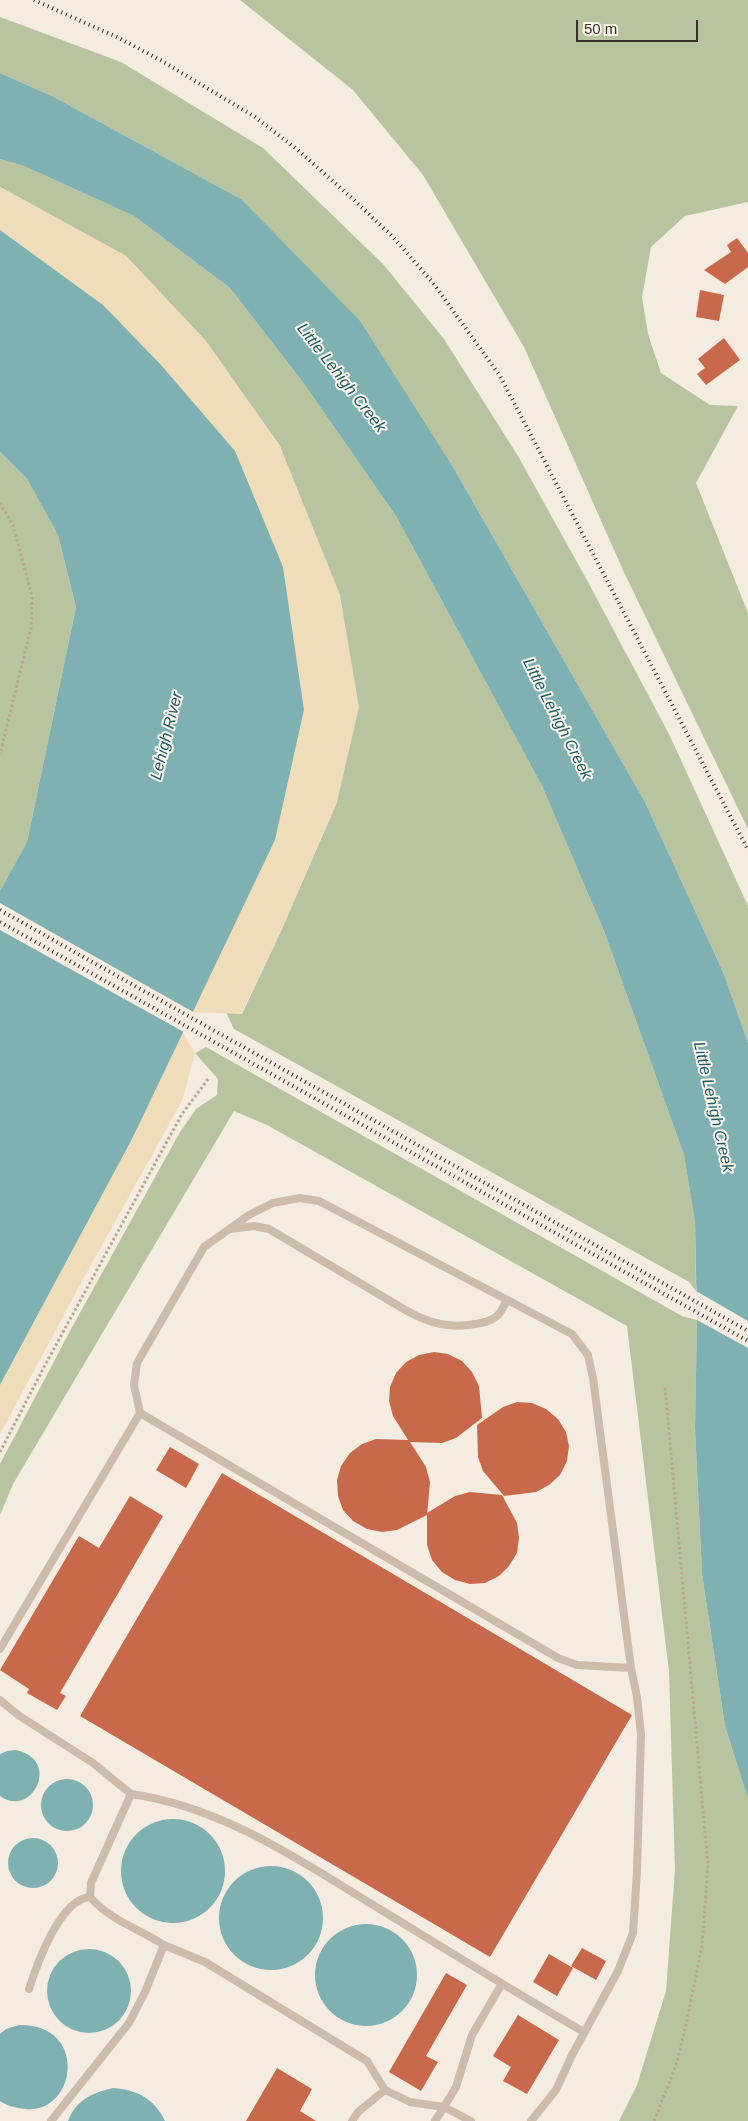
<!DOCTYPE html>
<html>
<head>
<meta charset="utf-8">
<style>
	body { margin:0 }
	#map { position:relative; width:748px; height:2121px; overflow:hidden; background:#f4ebe1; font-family:Arial,sans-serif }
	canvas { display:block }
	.scale { position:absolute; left:576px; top:20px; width:122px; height:22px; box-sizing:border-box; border:2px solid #3b302b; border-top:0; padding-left:6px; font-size:15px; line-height:18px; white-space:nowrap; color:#3b302b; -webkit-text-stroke:4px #fbf5ee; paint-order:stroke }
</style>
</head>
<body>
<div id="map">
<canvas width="748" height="2121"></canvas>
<div class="scale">50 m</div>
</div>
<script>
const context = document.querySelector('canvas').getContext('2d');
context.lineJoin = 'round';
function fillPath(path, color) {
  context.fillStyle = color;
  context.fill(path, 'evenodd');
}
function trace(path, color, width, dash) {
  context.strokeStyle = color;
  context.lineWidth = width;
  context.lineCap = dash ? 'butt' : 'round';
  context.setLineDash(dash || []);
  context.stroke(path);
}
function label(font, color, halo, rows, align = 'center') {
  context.font = font + ' Arial,sans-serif';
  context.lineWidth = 4;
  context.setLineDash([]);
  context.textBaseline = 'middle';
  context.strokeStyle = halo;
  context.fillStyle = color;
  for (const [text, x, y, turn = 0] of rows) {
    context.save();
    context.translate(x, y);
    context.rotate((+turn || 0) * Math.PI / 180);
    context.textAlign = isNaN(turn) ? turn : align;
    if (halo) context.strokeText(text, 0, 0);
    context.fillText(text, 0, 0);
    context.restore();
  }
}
fillPath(new Path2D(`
	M240 0H748V202L685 216 651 247 642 297 648 334 661 373 710 405 738 406 696 483 748 613V829L622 568 524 347 423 175 353 90Z
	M0 17 121 62 263 148 383 264 444 339 518 456 588 582 669 734 748 906V1043L724 974 645 802 453 467 241 199 54 97 0 73Z
	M0 159 24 166 134 216 230 288 302 381 396 516 542 786 604 931 684 1155 695 1221 696 1291 689 1282 234 1029 226 1012 242 1014 281 931 337 802 280 446 205 340 126 256 0 187Z
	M0 452 27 479 58 535 76 607 27 842 0 891Z
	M206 1047 682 1316 697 1320 695 1428 702 1574 725 1726 748 1799V2121H619L637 2085 666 1991 675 1870 669 1671 627 1326 267 1125 234 1111 13 1484 0 1515V1464L70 1331 180 1132 196 1109 217 1095 218 1079 195 1053Z`), '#b8c4a0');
fillPath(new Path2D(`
	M0 187 126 256 205 340 280 446 340 595 359 707 337 802 281 931 241 1014 192 1012 275 840 304 710 283 567 103 305 0 230Z
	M182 1031 195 1053 182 1101 82 1281 0 1434V1385L132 1139Z`), '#efdcb8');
fillPath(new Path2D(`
	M0 73 54 97 241 199 360 321 453 467 645 802 724 974 748 1043V1799L725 1726 702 1574 695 1428 697 1320 695 1222 684 1155 604 931 542 786 396 516 302 381 230 288 134 216 24 166 0 159Z
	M0 230 103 305 161 365 235 451 283 567 304 710 275 840 132 1139 0 1385V891L27 842 76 607 58 535 27 479 0 452Z
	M16 1750C62 1760 32 1819 0 1796V1754L7 1751Z
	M41 1805a26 26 0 1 1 52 0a26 26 0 1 1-52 0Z
	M121 1871a52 52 0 1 1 104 0a52 52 0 1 1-104 0Z
	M8 1863a25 25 0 1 1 50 0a25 25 0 1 1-50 0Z
	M219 1918a52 52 0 1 1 104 0a52 52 0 1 1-104 0Z
	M315 1975a51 51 0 1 1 102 0a51 51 0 1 1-102 0Z
	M47 1991a42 42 0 1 1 84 0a42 42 0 1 1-84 0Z
	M19 2025C90 2024 76 2115 25 2109 16 2108 7 2106 0 2101V2034L6 2029Z
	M113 2088C137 2090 154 2098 165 2121H68C76 2100 92 2093 113 2088Z`), '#7fb0b2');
fillPath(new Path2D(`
	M0 903 195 1013 184 1032 0 930Z
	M696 1291 748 1321V1348L697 1320Z`), '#f4ebe1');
fillPath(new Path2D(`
	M737 238 748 253V267L725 284 704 270 731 252 727 245Z
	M700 290 724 295 719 321 696 317Z
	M724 338 740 360 706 385 697 374 705 368 698 359Z
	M434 1352 448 1354 462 1361 472 1372 479 1386 482 1418 456 1438 442 1443 410 1442 426 1467 430 1482 427 1515 397 1530 382 1532 367 1529 353 1521 343 1510 338 1496 337 1480 341 1466 350 1453 362 1444 376 1439 408 1440 393 1416 389 1401 390 1387 396 1373 406 1362 419 1355Z
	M517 1402 532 1403 546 1409 558 1419 566 1432 569 1446 567 1461 560 1475 549 1485 536 1492 504 1496 483 1471 478 1457 477 1425 503 1407Z
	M170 1447 199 1464 186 1488 156 1470Z
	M222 1473 632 1715 490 1957 80 1716Z
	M470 1492 502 1495 517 1523 519 1538 517 1553 509 1566 499 1576 485 1583 470 1584 455 1580 442 1572 432 1560 427 1545V1513L455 1496Z
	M130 1496 163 1516 60 1693 66 1696 57 1710 27 1693 29 1689 0 1670 79 1536 99 1548Z
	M582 1948 606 1961 596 1980 571 1966Z
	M549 1954 573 1968 557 1996 533 1982Z
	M446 1973 467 1985 426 2056 438 2062 421 2091 389 2072Z
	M518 2015 559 2040 527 2094 503 2081 511 2067 493 2056Z
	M277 2068 312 2089 300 2111 316 2121H246Z`), '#c8694b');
trace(new Path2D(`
	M0 503 13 525 32 596 31 628 0 754
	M0 1452 44 1367 182 1114 208 1079
	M654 2121 676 2065 686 2025 702 1946 708 1866 665 1387`), '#b9a596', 3, [2.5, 2.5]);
trace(new Path2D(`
	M230 1229 254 1226 269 1229 407 1311C429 1323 450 1329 475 1324 482 1323 490 1322 497 1316 501 1313 504 1305 507 1300
	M140 1413 558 1658 577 1665 631 1668
	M0 1649 140 1413 134 1385 137 1363 204 1247 249 1215 273 1203 300 1198 319 1201 572 1334 588 1355 593 1378 631 1668 637 1697 641 1734 637 1872 633 1933 618 1971 572 2055 556 2090 531 2121
	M0 1700 18 1715 93 1763 131 1794 91 1883 90 1897C110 1920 139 1929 164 1945L145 1992 129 2023 51 2121
	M131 1794C224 1807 304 1863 383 1911 450 1952 516 1993 584 2032
	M164 1945 205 1962 367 2061 385 2090 410 2102 444 2107 456 2087 472 2035 501 1985
	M29 1989C37 1964 60 1899 90 1897
	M352 2121 358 2112 385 2090
	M435 2121 444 2107 471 2121`), '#cdbbac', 8);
trace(new Path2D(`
	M34 0 119 38 162 61 255 117 298 150 354 200 394 238 433 283 500 376 748 850
	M0 910 748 1331
	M0 922 748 1341`), '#3b302b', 4, [1, 4]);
label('italic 16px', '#1f5a5e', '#fbf5ee', [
	["Little Lehigh Creek",341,378,52],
	["Little Lehigh Creek",557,719,63],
	["Lehigh River",167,736,-76],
	["Little Lehigh Creek",713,1107,77]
]);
</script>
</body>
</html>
